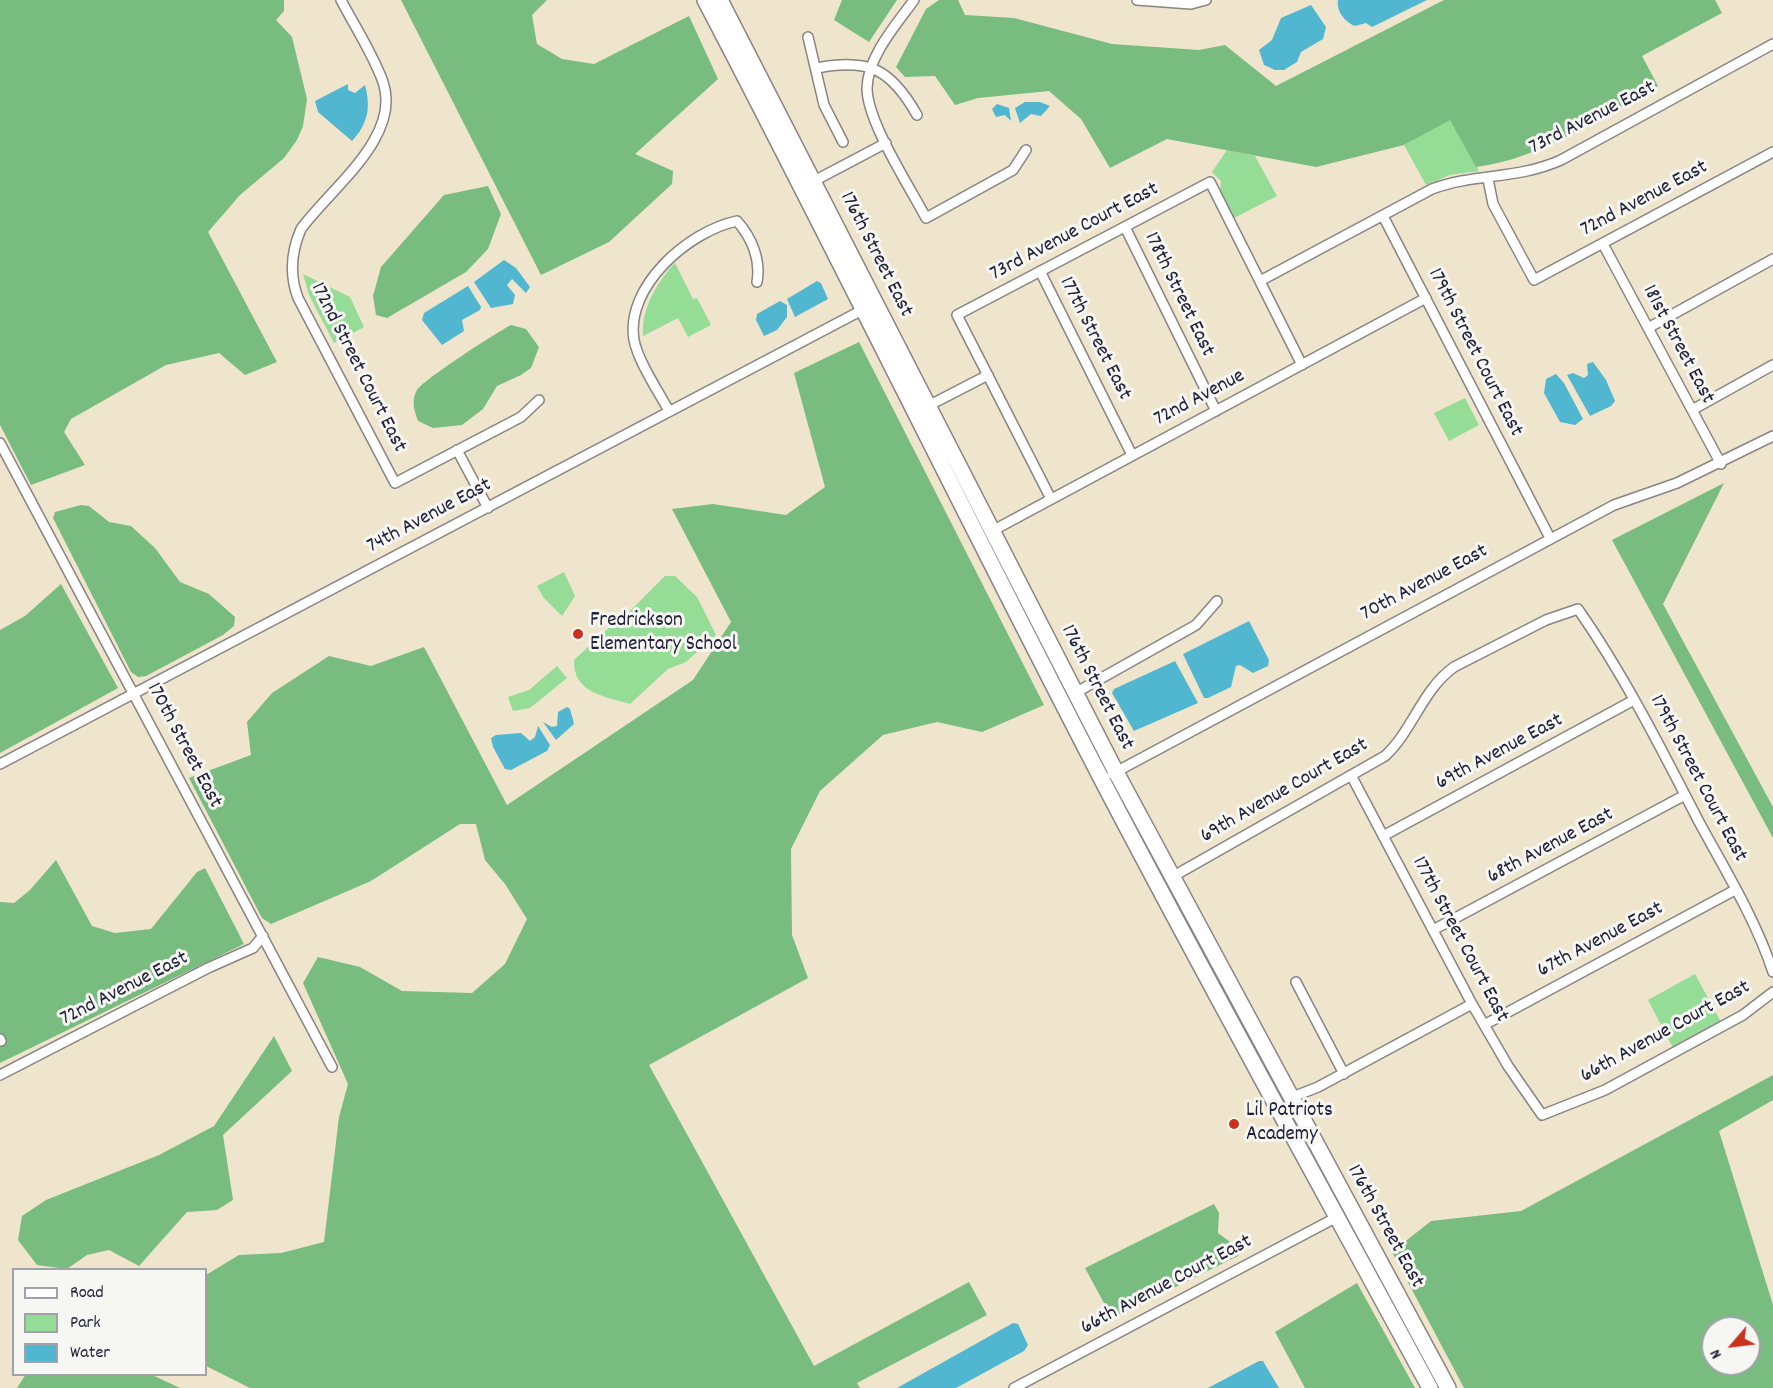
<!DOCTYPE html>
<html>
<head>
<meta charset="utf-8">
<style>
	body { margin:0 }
	#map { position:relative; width:1773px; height:1388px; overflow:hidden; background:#efe5cc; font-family:Dekko,sans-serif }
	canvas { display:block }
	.legend { position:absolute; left:12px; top:1268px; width:195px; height:108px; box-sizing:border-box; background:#f6f6f2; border:2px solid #a1a1a9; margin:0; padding:8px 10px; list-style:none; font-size:18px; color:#22223b }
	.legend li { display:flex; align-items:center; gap:12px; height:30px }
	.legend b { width:30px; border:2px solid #a1a1a9 }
	.north { position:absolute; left:1701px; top:1316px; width:60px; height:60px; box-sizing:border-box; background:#f6f6f2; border:2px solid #a1a1a9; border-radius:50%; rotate:242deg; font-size:16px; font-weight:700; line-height:24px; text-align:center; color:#22223b }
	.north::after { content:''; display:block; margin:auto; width:21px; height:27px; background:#c8321e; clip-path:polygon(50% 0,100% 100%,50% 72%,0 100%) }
</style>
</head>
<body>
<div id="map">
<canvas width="1773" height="1388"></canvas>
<ul class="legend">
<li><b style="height:8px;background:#fff"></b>Road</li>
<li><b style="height:16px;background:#95dc96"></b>Park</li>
<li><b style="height:16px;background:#51b6cf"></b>Water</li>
</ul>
<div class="north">N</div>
</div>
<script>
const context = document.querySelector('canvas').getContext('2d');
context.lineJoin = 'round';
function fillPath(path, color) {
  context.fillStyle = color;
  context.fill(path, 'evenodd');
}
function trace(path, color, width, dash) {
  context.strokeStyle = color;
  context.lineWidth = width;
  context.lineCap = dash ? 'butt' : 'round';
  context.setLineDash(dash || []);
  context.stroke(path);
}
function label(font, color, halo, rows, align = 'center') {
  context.font = font + ' Dekko,sans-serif';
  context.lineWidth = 6;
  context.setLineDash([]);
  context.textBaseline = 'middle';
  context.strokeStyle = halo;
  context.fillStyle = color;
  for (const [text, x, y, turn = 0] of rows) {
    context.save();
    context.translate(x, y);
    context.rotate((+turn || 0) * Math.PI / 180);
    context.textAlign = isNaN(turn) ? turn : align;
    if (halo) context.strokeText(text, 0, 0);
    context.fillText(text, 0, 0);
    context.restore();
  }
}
fillPath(new Path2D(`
	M1450 119 1479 171 1450 175 1426 185 1404 145Z
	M1227 150 1255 156 1277 196 1234 218 1220 192 1221 181 1212 172Z
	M675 263 693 299 697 298 711 325 688 337 678 318 643 336C641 309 657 282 675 263Z
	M303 274 350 297 364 327 334 343 309 295Z
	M1465 398 1479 425 1449 441 1434 413Z
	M564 572 575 596 562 616 543 597 537 586Z
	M665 576H675L697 597 716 635 686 662 668 669 630 704C604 696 573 693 574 660L612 625 615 626Z
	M557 666 567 678 530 708 513 711 508 697 529 690Z
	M1695 974 1722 1024 1674 1050 1648 1000Z`), '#95dc96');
fillPath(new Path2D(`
	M0 0H284V11L276 20 292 37 307 99 303 126 297 140 284 158 240 195 208 232 277 362 245 375 219 353 166 365 71 419 64 432 85 465 31 485 0 425Z
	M401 0H547L532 15 537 44 562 59 594 64 689 16 718 79 635 154 673 171 672 184 609 242 541 275Z
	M842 0H897L869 42 834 20Z
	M939 0H958L965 15 1014 18 1112 44 1199 50 1225 45 1276 86 1444 0H1715L1722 13 1642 56 1658 86C1601 116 1541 159 1476 167L1450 120 1404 145 1316 167 1167 139 1110 168 1081 119 1049 91 978 98 955 105 935 76 905 77 896 67 926 9Z
	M488 186 501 214 488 249 466 272 387 318 376 315 373 296 381 267 444 195Z
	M511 325 526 329 539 347 531 368 521 375 497 386 483 409 462 425 433 428 418 421C414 410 411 401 417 390 423 380 497 332 511 325Z
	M859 342 1044 705 982 732 937 722 883 735 820 791 791 849 792 935 808 978 649 1065 814 1366 969 1282 987 1315 857 1383 860 1388H250L206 1366V1275L239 1255 281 1253 324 1242 339 1117 348 1084 303 983 318 957 360 967 402 991 472 993 505 964 527 919 505 884 485 860 476 824H460L371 881 271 924 262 918 189 778 251 755 247 722 272 693 329 656 371 666 424 647 507 805 693 680 731 622 672 509 713 504 786 515 825 487 794 373Z
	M1724 483 1663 604 1773 807V838L1612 540Z
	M81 505 89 506 109 522 131 526 155 548 180 582 209 594 235 617 234 626 223 635 146 676 138 677 131 672 53 518 55 512Z
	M61 584 118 688 0 753V630L25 616Z
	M56 860 92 926 115 933 151 929 197 872 205 868 244 944 0 1063V902L14 903 30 890Z
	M274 1036 292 1071 223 1135 233 1200 217 1210 187 1212 139 1266 109 1250 87 1255 67 1269 37 1265 18 1240 22 1216 46 1200 159 1155 214 1126Z
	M1773 1075V1100L1719 1131 1773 1305V1388H1464L1392 1252 1431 1221 1521 1211ZM1713 1328H1749V1364H1713Z
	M1214 1204 1219 1213 1218 1233 1241 1250 1238 1256 1121 1314 1111 1316 1085 1268Z
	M1357 1283 1415 1388H1305L1275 1332Z
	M26 1374 152 1375 180 1388H17Z`), '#78bc7f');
fillPath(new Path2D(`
	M1338 0H1427L1372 27 1366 23 1355 26C1345 22 1336 11 1338 0Z
	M1311 5 1326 27 1323 39 1301 52 1297 62 1284 70H1275L1264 65 1259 50 1272 40 1281 18Z
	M348 84V90L355 93 365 85C371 107 368 124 352 141L318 112 315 101Z
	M1025 102H1040L1050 106 1041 116 1031 114 1020 123 1015 108Z
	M997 104 1009 108 1011 121 1005 115 996 117 992 109Z
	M504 260 516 268 530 287 526 293 512 279 507 285 515 295 513 304 491 308 474 282Z
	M817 281 821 283 828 299 795 317 787 299Z
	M468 286 481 307 480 310 462 320 464 331 442 345 422 320 424 313Z
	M780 301 787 305V317L777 330 764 336 756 320 757 314Z
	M1593 362 1606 380 1615 401 1611 406 1590 416 1567 375 1573 373 1584 378 1588 375 1587 364Z
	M1556 374 1564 383 1583 419 1575 425 1560 422 1544 393 1546 379Z
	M1249 621 1269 660 1268 666 1253 673 1240 665 1236 666 1231 687 1208 698H1204L1183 654Z
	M1175 661 1198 703 1134 731 1112 693 1114 689Z
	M567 707 570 709 574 724 556 740 543 722 552 727 557 726 558 712Z
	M538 726 550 745 547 751 511 770 505 769 493 747 491 738 496 735 521 733 530 741 535 737Z
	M1013 1323 1018 1324 1028 1345 1024 1351 956 1388H897Z
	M1259 1361H1263L1279 1388H1208Z`), '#51b6cf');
const street = new Path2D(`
	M341 0C355 27 373 54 383 82 402 137 330 189 301 229 291 252 289 274 298 298L395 483 521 417 539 400
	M914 0C896 25 868 56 867 88 867 122 910 187 926 218L1013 170 1026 150
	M1137 0 1191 4 1206 0
	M808 37 824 105 843 142
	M817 68C869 58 891 69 917 115
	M1488 179 1493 204 1534 280 1773 152
	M814 181 886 143
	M1383 216 1550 538
	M1125 227 1216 411
	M1603 244 1721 464
	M1040 271 1132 455
	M1260 281 1432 189C1475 173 1516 180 1561 160L1773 44
	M1648 328 1773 259
	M928 406 988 375
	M1692 410 1773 365
	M669 411C658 391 638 361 634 340 625 286 689 231 737 221 752 238 761 260 757 282
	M0 443 332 1067
	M457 450 488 508
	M1051 499 957 315 1210 182 1302 365
	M992 531 1426 298
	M1075 693 1196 625 1217 601
	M0 764 866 308
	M1112 774 1614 505 1677 483 1773 436
	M1352 777 1472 1004 1508 1066 1542 1115 1605 1090 1743 1015 1773 992
	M1383 836 1634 700
	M1172 877 1385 756C1413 730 1422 690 1454 667L1546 620 1578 609C1624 675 1661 748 1698 820 1725 870 1755 918 1773 972
	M1433 930 1685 795
	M1296 982 1344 1074
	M1484 1025 1735 890
	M0 1039 1 1041
	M0 1075 208 968 253 948 263 936
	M1290 1098 1318 1087 1472 1004
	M1014 1388 1337 1217`);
const primary = new Path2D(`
	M705 0C840 258 967 520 1101 778 1208 983 1320 1185 1430 1388
	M720 0 1116 772 1448 1388`);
trace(street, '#888484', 12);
trace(primary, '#888484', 18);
trace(street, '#fff', 9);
trace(primary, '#fff', 15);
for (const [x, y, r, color] of [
	[578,634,6,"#c8321e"],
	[1234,1124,6,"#c8321e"]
]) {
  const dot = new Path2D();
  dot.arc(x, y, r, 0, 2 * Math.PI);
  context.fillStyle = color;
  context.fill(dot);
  trace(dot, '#f6f6f2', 2);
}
label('21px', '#22223b', '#f6f6f2', [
	["73rd Avenue East",1593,119,-27],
	["72nd Avenue East",1645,200,-28],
	["73rd Avenue Court East",1075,233,-28],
	["176th Street East",875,255,63],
	["178th Street East",1178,295,64],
	["177th Street East",1094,339,63],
	["181st Street East",1677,345,62],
	["179th Street Court East",1474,353,63],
	["172nd Street Court East",357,368,63],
	["72nd Avenue",1200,399,-28],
	["74th Avenue East",430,517,-28],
	["70th Avenue East",1425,584,-28],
	["176th Street East",1096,688,63],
	["170th Street East",183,746,62],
	["69th Avenue East",1500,753,-28],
	["179th Street Court East",1697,779,62],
	["69th Avenue Court East",1285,792,-30],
	["68th Avenue East",1551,847,-28],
	["177th Street Court East",1459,940,62],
	["67th Avenue East",1601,941,-28],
	["72nd Avenue East",125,990,-27],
	["66th Avenue Court East",1666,1033,-29],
	["176th Street East",1384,1227,61],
	["66th Avenue Court East",1167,1286,-28]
]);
label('21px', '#22223b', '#f6f6f2', [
	["Fredrickson",590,622],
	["Elementary School",590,646],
	["Lil Patriots",1246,1112],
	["Academy",1246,1136]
], 'left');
</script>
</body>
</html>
